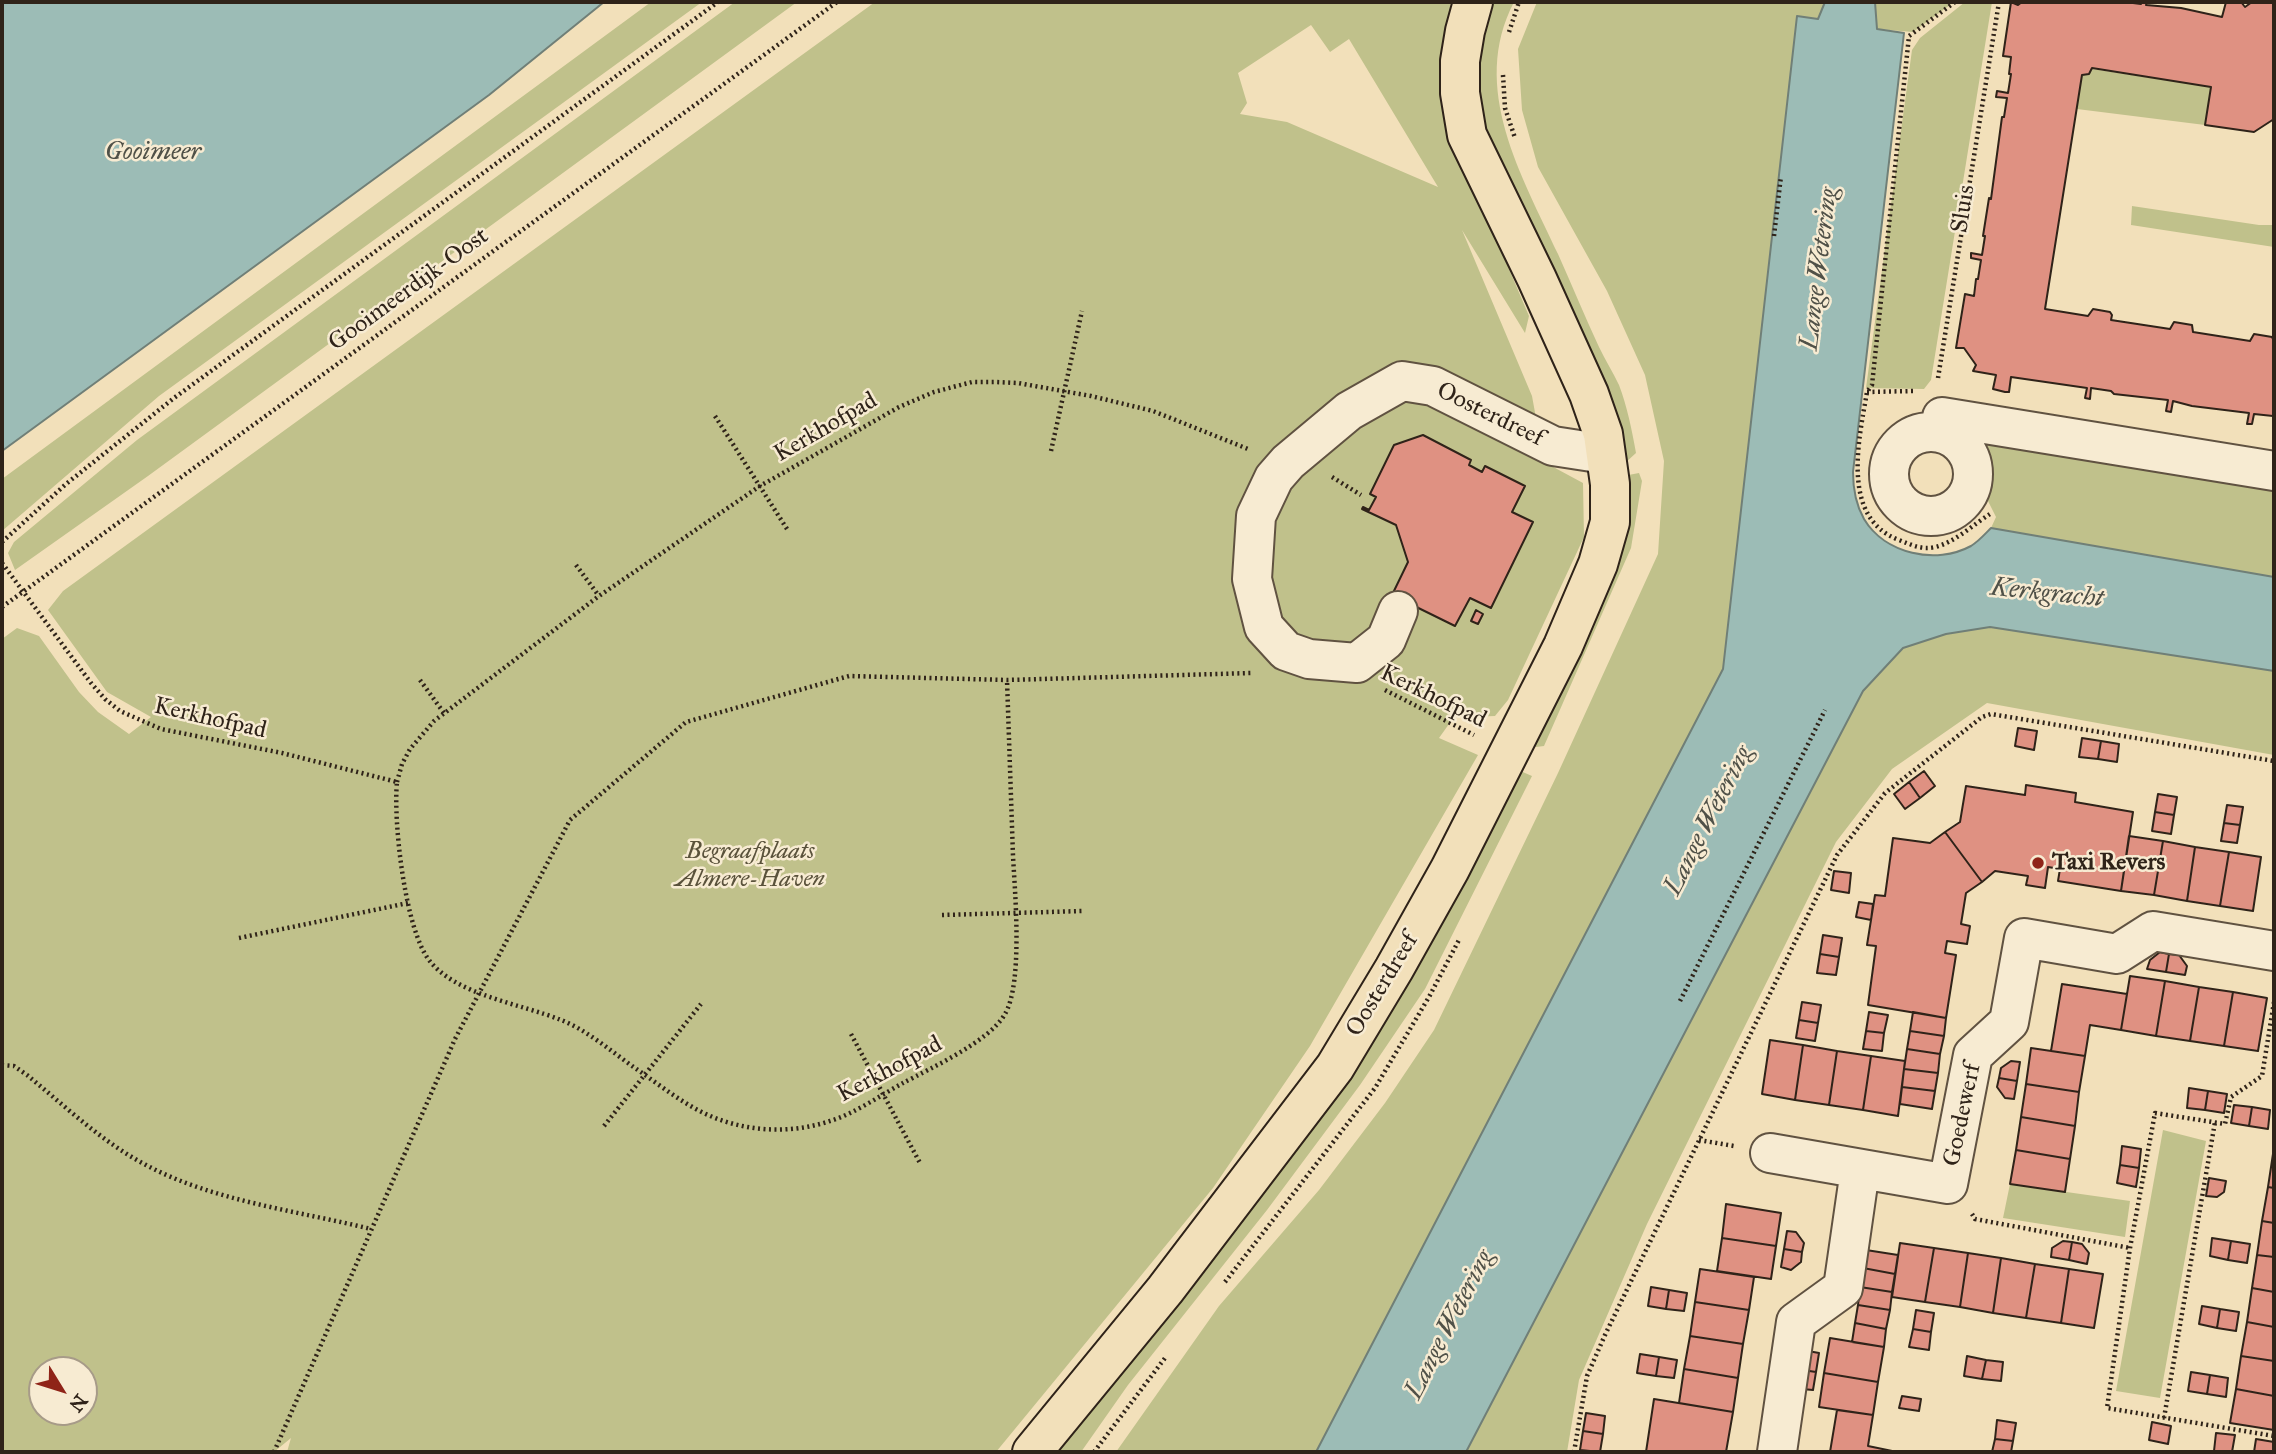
<!DOCTYPE html>
<html>
<head>
<meta charset="utf-8">
<style>
	body { margin:0 }
	#map { position:relative; width:2276px; height:1454px; overflow:hidden; background:#f2e0ba; font-family:"IM FELL Great Primer",serif }
	canvas { display:block }
	.frame { position:absolute; inset:0; border:4px solid #2f2319; pointer-events:none }
	.north { position:absolute; left:28px; top:1356px; width:70px; height:70px; box-sizing:border-box; background:#f7ebd2; border:2px solid #a79b88; border-radius:50%; rotate:128deg; font-size:19px; font-weight:700; line-height:28px; text-align:center; color:#2f2319 }
	.north::after { content:''; display:block; margin:auto; width:24px; height:32px; background:#8f2418; clip-path:polygon(50% 0,100% 100%,50% 72%,0 100%) }
</style>
</head>
<body>
<div id="map">
<canvas width="2276" height="1454"></canvas>
<div class="frame"></div>
<div class="north">N</div>
</div>
<script>
const context = document.querySelector('canvas').getContext('2d');
context.lineJoin = 'round';
function fillPath(path, color) {
  context.fillStyle = color;
  context.fill(path, 'evenodd');
}
function trace(path, color, width, dash) {
  context.strokeStyle = color;
  context.lineWidth = width;
  context.lineCap = dash ? 'butt' : 'round';
  context.setLineDash(dash || []);
  context.stroke(path);
}
function label(font, color, halo, rows, align = 'center') {
  context.font = font + ' "IM FELL Great Primer",serif';
  context.lineWidth = 5;
  context.setLineDash([]);
  context.textBaseline = 'middle';
  context.strokeStyle = halo;
  context.fillStyle = color;
  for (const [text, x, y, turn = 0] of rows) {
    context.save();
    context.translate(x, y);
    context.rotate((+turn || 0) * Math.PI / 180);
    context.textAlign = isNaN(turn) ? turn : align;
    if (halo) context.strokeText(text, 0, 0);
    context.fillText(text, 0, 0);
    context.restore();
  }
}
fillPath(new Path2D(`
	M651 2H702L159 396 2 531V479Z
	M735 2H797L148 476 15 570 8 553 14 542 137 440Z
	M875 2H1451L1442 64 1443 114 1529 316 1525 333 1462 230 1532 396 1544 462 1583 483 1584 537 1508 700 1495 716 1469 717 1459 710 1439 738 1478 755 1310 1046 1213 1188 996 1452H287L291 1438 274 1452H2V639L17 628 39 636 79 692 98 712 129 734 151 717 107 692 48 610 63 591ZM1311 25 1330 52 1349 39 1438 187 1287 122 1240 114 1247 103 1238 73ZM42 1370H84V1412H42Z
	M1491 2H1514C1469 88 1522 176 1558 254 1572 285 1585 317 1599 347 1605 360 1613 372 1619 385 1627 406 1632 430 1636 453L1625 463 1480 127 1475 63Z
	M1537 2H1825L1818 19 1797 17 1723 669 1316 1452H1116L1219 1306 1319 1190 1385 1103 1434 1030 1558 773 1658 554 1664 461 1645 375 1607 291 1538 167 1522 110 1518 49Z
	M1875 2H1954L1913 32 1877 29Z
	M1965 2H1992L1931 380 1924 389 1866 388 1912 50 1920 38Z
	M2092 69 2211 87 2205 125 2077 109 2082 75Z
	M2132 206 2259 225H2274V247L2131 225Z
	M1987 433 2274 481V577L1991 528 1996 517 1980 485Z
	M1639 473 1642 481 1631 548 1544 746 1528 748 1618 477Z
	M1970 624 2274 661V755L1987 703 1892 769 1836 842 1647 1224 1579 1380 1567 1452H1466L1863 691 1902 638Z
	M1511 767 1532 776 1425 989 1360 1085 1267 1210 1128 1385 1081 1452H1053L1135 1347Z
	M2163 1130 2206 1141 2160 1398 2116 1391Z
	M2010 1184 2130 1201 2125 1237 2003 1218Z`), '#c0c18b');
const water = new Path2D(`
	M2 2H604L489 95 2 451Z
	M1825 2H1875L1877 29 1904 33 1853 472C1853 489 1856 505 1864 519 1885 554 1936 565 1971 546 1979 541 1985 534 1991 528L2274 577V671L1990 627 1946 634 1903 648 1863 691 1466 1452H1316L1723 669 1797 16 1818 19Z`);
fillPath(water, '#9cbcb6');
trace(water, '#707f77', 2);
const building = new Path2D(`
	M2011 2 2018 5 2022 2H2125L2141 4V2H2147L2146 5 2181 8 2222 17 2226 2H2241L2245 7 2252 2H2274V119L2254 132 2205 125 2211 87 2092 68 2089 74 2082 75 2045 309 2088 316 2093 309 2110 312 2112 315 2111 320 2170 329 2174 322 2192 325 2193 332 2250 341 2254 334 2272 337 2274 341V419L2273 416 2254 414 2252 424H2247L2249 413 2192 406 2173 401 2171 412 2166 411 2168 400 2114 394 2111 391 2091 388 2090 399 2085 398 2087 388 2011 377 2009 392H2005L1993 389 1996 375 1973 371 1976 365 1964 348H1956L1965 294 1974 296 1976 279H1978L1981 260 1971 258V253L1982 255 1985 236H1983L1989 198 1991 199 2002 117H2004L2007 98 1996 97 1997 91 2008 93 2011 74H2009L2011 57 2003 56Z
	M1423 435 1471 460 1469 465 1482 472 1485 466 1525 486 1512 512 1533 522 1491 608 1470 598 1455 626 1392 595 1408 562 1396 525 1362 509 1363 507 1369 510 1376 497 1370 494 1394 445Z
	M1476 610 1483 614 1478 624 1471 621Z
	M2018 728 2037 731 2034 750 2015 746Z
	M2082 738 2101 741 2098 759 2079 757Z
	M2101 741 2119 744 2117 762 2098 759Z
	M1924 771 1935 786 1920 798 1909 782Z
	M1909 782 1920 798 1905 809 1894 794Z
	M2026 785 2076 793 2075 802 2133 812 2121 891 2058 881 2060 869 2048 867 2045 888 2026 885 2028 876 1995 871 1982 882 1945 832 1960 822 1966 786 2025 795Z
	M2158 794 2177 797 2174 815 2155 812Z
	M2227 805 2243 807 2240 825 2224 823Z
	M2155 812 2174 815 2171 834 2152 831Z
	M2224 823 2240 825 2237 843 2221 841Z
	M1945 832 1982 882 1966 893 1961 924 1970 926 1967 944 1947 941 1945 953 1956 955 1946 1018 1868 1005 1876 946 1867 945 1875 895 1885 896 1893 838 1930 843Z
	M2129 836 2163 841 2154 895 2121 891Z
	M2163 841 2195 847 2187 901 2154 895Z
	M2195 847 2229 852 2220 906 2187 901Z
	M2229 852 2261 857 2253 911 2220 906Z
	M1834 871 1851 873 1849 893 1831 890Z
	M1859 902 1873 904 1871 920 1856 917Z
	M1823 935 1842 938 1839 957 1820 954Z
	M2160 952 2169 954 2166 972 2147 969 2150 960Z
	M1820 954 1839 957 1836 975 1817 973Z
	M2169 954 2179 955 2187 966 2185 975 2166 972Z
	M2130 976 2165 981 2156 1036 2121 1030Z
	M2165 981 2199 987 2190 1041 2156 1036Z
	M2062 984 2127 994 2121 1030 2090 1025 2085 1056 2051 1051Z
	M2199 987 2233 992 2224 1046 2190 1041Z
	M2233 992 2267 998 2258 1051 2224 1046Z
	M1802 1002 1821 1005 1818 1023 1799 1020Z
	M1869 1012 1888 1015 1884 1033 1866 1031Z
	M1913 1012 1946 1018 1944 1036 1910 1031Z
	M1799 1020 1818 1023 1815 1041 1796 1038Z
	M1866 1031 1884 1033 1882 1051 1863 1049Z
	M1910 1031 1944 1036 1940 1054 1907 1049Z
	M1770 1040 1803 1045 1795 1100 1762 1094Z
	M1803 1045 1837 1051 1829 1105 1795 1100Z
	M2031 1048 2085 1056 2079 1092 2026 1084Z
	M1907 1049 1940 1054 1938 1073 1904 1069Z
	M1837 1051 1871 1056 1863 1110 1829 1105Z
	M1871 1056 1905 1061 1898 1116 1863 1110Z
	M2011 1061 2020 1062 2017 1081 1999 1078 2001 1068Z
	M1904 1069 1938 1073 1935 1091 1902 1087Z
	M1999 1078 2017 1081 2014 1099 2005 1098 1997 1087Z
	M2026 1084 2079 1092 2075 1126 2021 1117Z
	M1902 1087 1935 1091 1932 1109 1900 1104Z
	M2189 1088 2208 1091 2205 1110 2187 1108Z
	M2208 1091 2227 1094 2224 1113 2205 1110Z
	M2234 1105 2252 1107 2249 1126 2231 1123Z
	M2252 1107 2270 1110 2268 1129 2249 1126Z
	M2021 1117 2075 1126 2070 1159 2016 1150Z
	M2122 1146 2141 1149 2139 1168 2120 1165Z
	M2016 1150 2070 1159 2065 1192 2010 1184Z
	M2273 1154H2274V1188L2268 1187Z
	M2120 1165 2139 1168 2136 1187 2117 1183Z
	M2209 1178 2226 1181 2224 1192 2217 1197 2206 1196Z
	M2268 1187 2274 1188V1223L2262 1221Z
	M1726 1204 1781 1213 1776 1246 1722 1238Z
	M2262 1221 2274 1223V1257L2257 1255Z
	M1787 1231 1796 1232 1804 1243 1802 1252 1784 1249Z
	M1722 1238 1776 1246 1771 1279 1717 1271Z
	M2212 1238 2231 1241 2228 1260 2210 1256Z
	M2063 1241 2072 1242 2069 1260 2051 1257 2052 1248Z
	M2231 1241 2250 1244 2247 1263 2228 1260Z
	M2072 1242 2082 1244 2089 1253 2087 1264 2069 1260Z
	M1900 1243 1934 1248 1925 1302 1892 1297Z
	M1934 1248 1968 1253 1960 1307 1925 1302Z
	M1784 1249 1802 1252 1801 1262 1791 1270 1781 1267Z
	M1866 1250 1898 1255 1895 1274 1863 1268Z
	M1968 1253 2001 1258 1993 1313 1960 1307Z
	M2257 1255 2274 1257V1292L2252 1288Z
	M2001 1258 2035 1264 2026 1318 1993 1313Z
	M2035 1264 2069 1269 2061 1323 2026 1318Z
	M1863 1268 1895 1274 1892 1292 1860 1287Z
	M1700 1269 1754 1277 1749 1310 1695 1302Z
	M2069 1269 2103 1274 2094 1328 2061 1323Z
	M1651 1287 1669 1290 1666 1309 1648 1306Z
	M1860 1287 1892 1292 1890 1310 1858 1305Z
	M2252 1288 2274 1292V1327L2247 1322Z
	M1669 1290 1687 1293 1684 1311 1666 1309Z
	M1695 1302 1749 1310 1743 1344 1690 1336Z
	M1858 1305 1890 1310 1886 1329 1855 1323Z
	M2202 1306 2220 1309 2217 1328 2199 1324Z
	M2220 1309 2239 1312 2236 1331 2217 1328Z
	M1916 1310 1934 1313 1931 1332 1913 1329Z
	M2247 1322 2274 1327V1361L2241 1356Z
	M1855 1323 1886 1329 1884 1347 1852 1342Z
	M1913 1329 1931 1332 1929 1350 1909 1347Z
	M1690 1336 1743 1344 1738 1378 1684 1369Z
	M1830 1338 1884 1347 1878 1382 1824 1373Z
	M1808 1351 1819 1353 1816 1372 1796 1369Z
	M1640 1354 1659 1357 1656 1376 1637 1373Z
	M1967 1356 1986 1360 1982 1379 1964 1376Z
	M2241 1356 2274 1361V1396L2236 1389Z
	M1659 1357 1677 1360 1674 1378 1656 1376Z
	M1986 1360 2003 1362 2001 1381 1982 1379Z
	M1684 1369 1738 1378 1733 1412 1679 1403Z
	M1796 1369 1816 1372 1813 1390 1802 1389Z
	M2191 1372 2210 1375 2207 1394 2188 1391Z
	M1824 1373 1878 1382 1873 1415 1819 1407Z
	M2210 1375 2228 1378 2226 1397 2207 1394Z
	M2236 1389 2274 1396V1430L2230 1423Z
	M1902 1396 1921 1399 1919 1411 1899 1408Z
	M1654 1399 1733 1412 1726 1452H1646Z
	M1837 1410 1873 1415 1868 1446 1897 1452H1830Z
	M1586 1413 1605 1416 1603 1434 1583 1431Z
	M1997 1420 2016 1423 2013 1441 1995 1439Z
	M2152 1422 2171 1426 2168 1444 2149 1440Z
	M1583 1431 1603 1434 1600 1452 1580 1450Z
	M2216 1433 2235 1435 2232 1452 2214 1451Z
	M1995 1439 2013 1441 2011 1452H1992Z
	M2256 1439 2274 1442V1452H2254Z`);
fillPath(building, '#df9182');
trace(building, '#2f2319', 2);
const minor = new Path2D(`
	M1942 417 2274 471
	M1889 474a42 42 0 1 1 84 0a42 42 0 1 1-84 0Z
	M1398 611 1386 640 1357 663 1309 659 1286 651 1264 627 1252 579 1256 516 1274 478 1288 462 1349 411 1402 381 1433 386 1553 446 1605 454
	M1770 1153 1948 1184 1973 1055 2009 1022 2024 938 2117 954 2153 931 2274 951
	M1777 1452 1796 1322 1843 1288 1860 1170`);
const major = new Path2D(`
	M1032 1452 1165 1290 1335 1067 1394 969 1450 869 1563 646 1598 564 1610 522V484L1603 434 1589 394 1537 279 1467 135 1460 93V61L1465 31 1473 2`);
trace(minor, '#605241', 42);
trace(major, '#2f2319', 42);
trace(new Path2D(`
	M1955 2 1909 36 1872 385 1867 392C1859 439 1840 518 1899 540 1912 545 1921 550 1935 547 1954 543 1974 524 1990 514
	M1509 32 1519 2
	M1503 75 1505 108 1515 138
	M1774 236 1781 176
	M1938 378 1999 2
	M1867 392 1914 391
	M715 416 787 529
	M1051 451 1082 311
	M1332 477 1361 495
	M2 542 66 484 174 398 718 2
	M2 563 91 683 105 699 120 711 161 729 282 753 397 782C393 821 405 929 429 960 455 995 522 1004 561 1020 587 1030 612 1052 635 1068 654 1081 673 1096 694 1108 735 1131 785 1136 830 1121 854 1114 881 1095 903 1083 931 1068 990 1041 1005 1014 1023 983 1015 894 1013 856 1011 797 1009 739 1007 680
	M576 565 599 596
	M2 607 837 2
	M420 680 444 713
	M1385 690 1474 735
	M397 782 402 764 410 749 434 721 599 596 760 486 899 407 934 392 972 382H996L1018 383 1091 396 1153 411 1248 449
	M942 915 1083 911
	M239 938 408 903
	M1680 1001 1825 710
	M2274 1002 2262 1076 2231 1097 2225 1124 2155 1113 2130 1248 2107 1408 2274 1436
	M851 1034 920 1163
	M2 1065 14 1066 27 1075C65 1106 102 1142 146 1165 213 1201 298 1211 371 1229
	M604 1126 701 1004
	M1699 1140 1734 1146
	M1972 1214 1975 1219 2130 1248
	M1225 1282 1375 1088 1429 997 1460 938
	M2164 1418 2215 1122
	M274 1452 455 1039 570 820 686 722 849 676 1007 680 1252 673
	M1094 1452 1165 1358
	M1574 1452 1587 1376 1605 1335 1837 855 1885 793 1982 717 1991 714 2274 761`), '#2f2319', 4.5, [2, 3.5]);
trace(minor, '#f7ebd2', 38);
trace(major, '#f2e0ba', 38);
for (const [x, y, r, color] of [
	[2038,863,7,"#8f2418"]
]) {
  const dot = new Path2D();
  dot.arc(x, y, r, 0, 2 * Math.PI);
  context.fillStyle = color;
  context.fill(dot);
  trace(dot, '#f7ebd2', 2.5);
}
label('24px', '#2f2319', '#f7ebd2', [
	["Sluis",1964,209,-81],
	["Gooimeerdijk-Oost",409,290,-36],
	["Oosterdreef",1490,415,26],
	["Kerkhofpad",826,428,-30],
	["Kerkhofpad",1433,697,26],
	["Kerkhofpad",210,719,13],
	["Oosterdreef",1383,985,-59],
	["Kerkhofpad",890,1070,-28],
	["Goedewerf",1963,1115,-78]
]);
label('italic 24px', '#5a523b', '#f7ebd2', [
	["Begraafplaats",750,852],
	["Almere-Haven",750,880]
]);
label('bold 24px', '#2f2319', '#f7ebd2', [
	["Taxi Revers",2052,863]
], 'left');
label('italic 26px', '#505148', '#f7ebd2', [
	["Gooimeer",153,153],
	["Lange Wetering",1820,269,-83],
	["Kerkgracht",2047,594,6],
	["Lange Wetering",1709,821,-63],
	["Lange Wetering",1450,1325,-63]
]);
</script>
</body>
</html>
